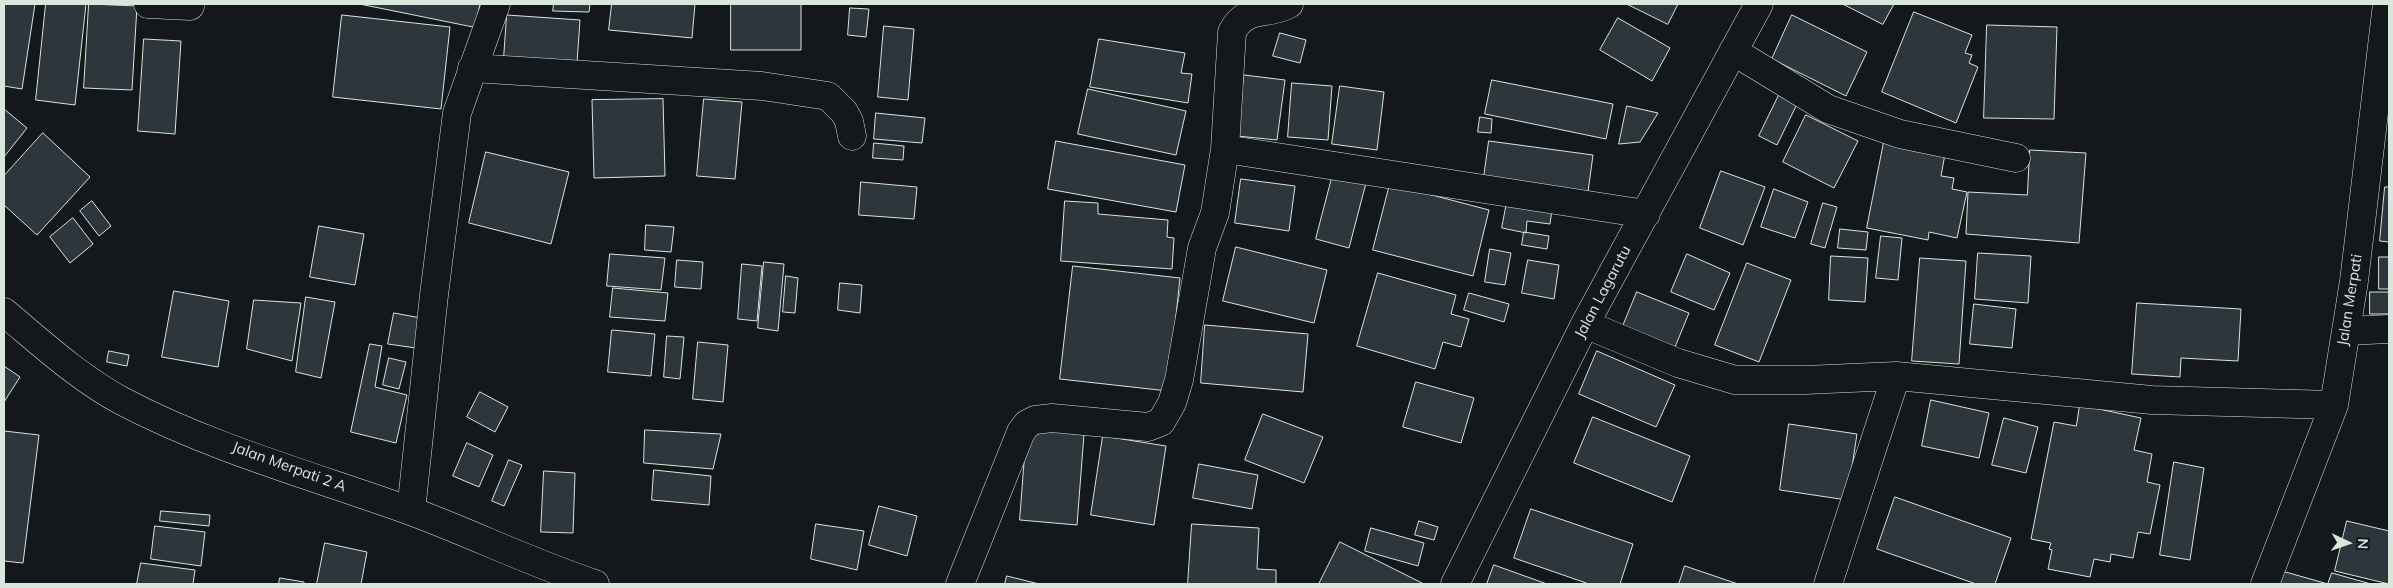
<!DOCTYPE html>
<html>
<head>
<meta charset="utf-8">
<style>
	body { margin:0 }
	#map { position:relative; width:2393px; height:588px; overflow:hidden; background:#14181c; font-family:Mulish,sans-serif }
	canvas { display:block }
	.frame { position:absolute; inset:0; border:5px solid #d8e6dc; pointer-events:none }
	.north { position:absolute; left:2323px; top:518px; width:50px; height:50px; -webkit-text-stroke:4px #14181c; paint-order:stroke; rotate:93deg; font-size:14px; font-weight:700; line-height:20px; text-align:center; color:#d8e6dc }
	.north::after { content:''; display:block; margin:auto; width:18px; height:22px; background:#d8e6dc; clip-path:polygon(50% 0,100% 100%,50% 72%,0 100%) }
</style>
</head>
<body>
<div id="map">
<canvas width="2393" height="588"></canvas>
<div class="frame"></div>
<div class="north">N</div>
</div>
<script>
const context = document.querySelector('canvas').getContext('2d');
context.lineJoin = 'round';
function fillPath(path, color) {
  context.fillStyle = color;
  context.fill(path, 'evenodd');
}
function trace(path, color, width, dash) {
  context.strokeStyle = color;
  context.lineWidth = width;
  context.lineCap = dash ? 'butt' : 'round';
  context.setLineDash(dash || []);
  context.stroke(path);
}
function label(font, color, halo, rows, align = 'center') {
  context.font = font + ' Mulish,sans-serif';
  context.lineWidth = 4;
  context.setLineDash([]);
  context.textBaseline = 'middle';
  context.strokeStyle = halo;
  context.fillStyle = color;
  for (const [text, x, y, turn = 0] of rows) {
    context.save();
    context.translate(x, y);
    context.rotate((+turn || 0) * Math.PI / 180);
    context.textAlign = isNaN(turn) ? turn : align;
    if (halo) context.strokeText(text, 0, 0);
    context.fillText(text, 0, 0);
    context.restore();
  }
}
const building = new Path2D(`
	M4 4H35L22 89 4 86Z
	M46 4H86L75 105 36 100Z
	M89 4 137 6 132 90 84 88Z
	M360 4H480L475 27Z
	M554 4H590L589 12 553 11Z
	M612 4H695L692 38 609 30Z
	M731 4H801V50H731Z
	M1627 4H1678L1668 24Z
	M1843 4H1894L1883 24Z
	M850 8 869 9 866 37 848 35Z
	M1914 12 1972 35 1965 53 1972 55 1969 63 1978 67 1956 123 1882 92Z
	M342 15 450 27 441 109 333 97Z
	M507 15 580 20 577 63 504 58Z
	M1792 15 1867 52 1846 96 1772 59Z
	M1618 18 1670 48 1652 81 1600 50Z
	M1987 25 2057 27 2054 119 1984 118Z
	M884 26 914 29 908 100 878 97Z
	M1280 33 1306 40 1300 63 1273 56Z
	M144 39 181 41 175 134 138 131Z
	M1099 39 1185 53 1181 73 1192 74 1188 103 1090 87Z
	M1244 75 1285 80 1277 140 1237 136Z
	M1492 80 1613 104 1606 139 1485 114Z
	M1292 83 1332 86 1328 140 1288 137Z
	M1340 86 1384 92 1377 150 1332 144Z
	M1088 89 1186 111 1176 155 1078 134Z
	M1781 91 1799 100 1777 145 1759 136Z
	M663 99 665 176 594 178 592 100Z
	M704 99 742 102 735 179 697 176Z
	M1627 106 1658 113 1640 142 1619 144Z
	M4 109 27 128 4 157Z
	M876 113 925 118 922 143 874 139Z
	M1806 115 1858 141 1834 188 1783 162Z
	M1480 117 1492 119 1491 133 1478 132Z
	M43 133 90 177 37 235 4 205V176Z
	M1056 141 1185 165 1176 212 1048 189Z
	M1489 141 1593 155 1588 192 1484 177Z
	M1884 142 1945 154 1941 176 1954 178 1952 189 1967 192 1957 238 1929 232 1928 240 1867 228Z
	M874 143 904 146 903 160 873 158Z
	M2030 150 2086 153 2079 243 1966 234 1968 192 2027 195Z
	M486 152 569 172 551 244 469 223Z
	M1721 171 1765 187 1743 245 1700 228Z
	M1333 174 1366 183 1349 248 1316 239Z
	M1241 179 1295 186 1289 231 1235 223Z
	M861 182 917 187 914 219 859 215Z
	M1390 184 1489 210 1473 276 1373 250Z
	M2385 187H2389V242L2380 241Z
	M1774 189 1808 202 1795 238 1761 227Z
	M92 201 111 226 99 236 80 211Z
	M1065 201 1098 203V214L1168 220 1167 237 1174 238 1172 269 1061 261Z
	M1507 202 1552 209 1550 224 1527 221 1526 233 1502 228Z
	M1823 203 1837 207 1825 248 1811 244Z
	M73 218 93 244 70 263 50 237Z
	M646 225 674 227 671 252 645 250Z
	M319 226 364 234 355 285 310 277Z
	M1840 229 1868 232 1866 250 1838 248Z
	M1524 232 1549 236 1547 249 1522 245Z
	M1881 236 1902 238 1898 280 1876 278Z
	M1236 247 1327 270 1314 323 1223 301Z
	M1490 249 1511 253 1505 285 1485 282Z
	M1978 253 2031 256 2028 303 1975 299Z
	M610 254 665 258 661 290 607 286Z
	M1687 254 1730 273 1714 310 1671 292Z
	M1831 256 1868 258 1865 302 1829 300Z
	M2379 257H2389V289H2379Z
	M1920 258 1966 261 1959 364 1912 361Z
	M677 260 703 262 701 289 675 287Z
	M1528 260 1559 265 1554 299 1522 293Z
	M764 262 784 264 778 331 758 328Z
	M1747 263 1791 280 1759 362 1715 345Z
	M742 264 762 266 757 321 738 319Z
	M1073 266 1180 278 1168 391 1060 379Z
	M1378 273 1456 295 1451 314 1469 319 1461 347 1443 342 1435 369 1357 346Z
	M786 276 798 278 795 313 783 312Z
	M840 283 862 285 860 313 838 310Z
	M613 288 668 293 665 321 610 317Z
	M174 291 229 301 218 367 162 357Z
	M1637 292 1689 313 1675 347 1623 326Z
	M2370 292H2389V314H2370Z
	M1469 293 1509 304 1504 322 1464 310Z
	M306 297 335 302 321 378 296 372Z
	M254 300 301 303 292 361 247 349Z
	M2137 303 2241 309 2238 361 2181 358 2180 377 2132 374Z
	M1974 304 2016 309 2012 348 1970 344Z
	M394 313 421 318 416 348 388 344Z
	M1205 325 1308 334 1303 392 1201 383Z
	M612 330 655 334 651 376 608 372Z
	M667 336 684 337 680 379 664 377Z
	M698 342 728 345 723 402 693 399Z
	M370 344 382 346 375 387 407 395 396 443 351 432Z
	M109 351 129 355 127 366 107 362Z
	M1597 351 1675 385 1656 427 1579 394Z
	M389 358 406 362 399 389 383 385Z
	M4 366 20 377 4 402Z
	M1416 382 1474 398 1461 443 1403 427Z
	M480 392 508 407 495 432 467 417Z
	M1931 400 1989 413 1979 458 1922 446Z
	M2080 405 2141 418 2134 450 2152 454 2147 482 2160 485 2150 534 2138 532 2133 558 2111 554 2110 562 2094 559 2090 577 2048 569 2052 550 2049 549 2051 543 2031 539 2054 422 2076 426Z
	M1263 414 1323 437 1304 483 1245 460Z
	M1593 417 1690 456 1672 502 1574 463Z
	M2004 418 2038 427 2026 473 1992 465Z
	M1789 424 1857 434 1847 500 1780 490Z
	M1027 429 1084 434 1077 525 1020 520Z
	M645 430 721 434 713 469 644 463Z
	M4 431 39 435 23 563 4 561Z
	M1103 436 1166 446 1154 525 1091 515Z
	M467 443 493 455 479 487 453 476Z
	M509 460 522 465 504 506 492 501Z
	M2174 462 2204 468 2190 560 2160 555Z
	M1199 464 1258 475 1252 509 1193 498Z
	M654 470 711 476 709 505 652 500Z
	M544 471 575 473 573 533 541 532Z
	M1895 497 2011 538 1995 584H1976L1877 549Z
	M879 506 917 516 907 556 869 545Z
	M1531 509 1633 544 1620 584H1589L1514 558Z
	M161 511 210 515 209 526 160 521Z
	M1419 521 1438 527 1434 540 1415 535Z
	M2347 521 2389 531V584L2335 571Z
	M816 524 864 531 857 570 811 559Z
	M1192 524 1259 528 1257 569 1276 570V584H1188Z
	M155 526 205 532 201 566 151 559Z
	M1371 528 1424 543 1418 566 1365 551Z
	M1340 542 1422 583V584H1319Z
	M325 543 367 552 361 584H317Z
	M141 563 195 570 193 584H137Z
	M1494 565 1547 584H1487Z
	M1685 566 1738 584H1679Z
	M2282 571 2328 584H2279Z
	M2332 573 2371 584H2328Z
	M1007 576 1039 584H1005Z
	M280 578 304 582V584H279Z`);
fillPath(building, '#2c363c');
trace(building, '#d8e6dc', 1);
const minor = new Path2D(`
	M148 4 190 6
	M1733 51 1828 109 1900 134 2016 158
	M472 68 762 86 828 96 844 112 849 121 852 136
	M1225 149 1646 214
	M4 312C40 342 79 378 122 401 211 448 313 476 408 510 471 533 531 563 595 584
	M1585 324 1678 363 1735 380H1805L1896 376 2152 400 2334 405
	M2346 331 2389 329
	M411 511 434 295 457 113 496 4
	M960 584 1021 432 1027 424 1035 420 1052 418 1148 427 1161 422 1172 403 1179 380 1202 248 1215 213 1225 149 1232 32C1247 4 1266 17 1289 4
	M1455 584 1585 324 1759 4
	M1828 584 1896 376
	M2265 584 2334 405 2354 281 2387 4`);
trace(minor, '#d8e6dc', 29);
trace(minor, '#14181c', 28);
label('15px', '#d8e6dc', '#14181c', [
	["Jalan Lagarutu",1603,292,-62],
	["Jalan Merpati",2350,300,-81],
	["Jalan Merpati 2 A",289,467,20]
]);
</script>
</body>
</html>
